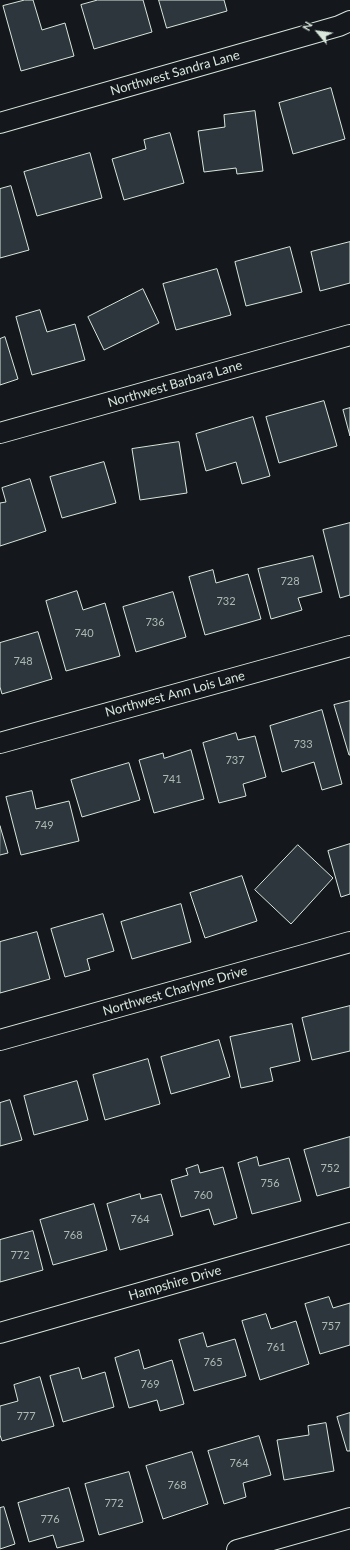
<!DOCTYPE html>
<html>
<head>
<meta charset="utf-8">
<style>
	body { margin:0 }
	#map { position:relative; width:350px; height:1550px; overflow:hidden; background:#14181c; font-family:Lato,sans-serif }
	canvas { display:block }
	.north { position:absolute; left:298px; top:12px; width:40px; height:40px; -webkit-text-stroke:3px #14181c; paint-order:stroke; rotate:299deg; font-size:11px; font-weight:700; line-height:16px; text-align:center; color:#d8e6dc }
	.north::after { content:''; display:block; margin:auto; width:14px; height:18px; background:#d8e6dc; clip-path:polygon(50% 0,100% 100%,50% 72%,0 100%) }
</style>
</head>
<body>
<div id="map">
<canvas width="350" height="1550"></canvas>
<div class="north">N</div>
</div>
<script>
const context = document.querySelector('canvas').getContext('2d');
context.lineJoin = 'round';
function fillPath(path, color) {
  context.fillStyle = color;
  context.fill(path, 'evenodd');
}
function trace(path, color, width, dash) {
  context.strokeStyle = color;
  context.lineWidth = width;
  context.lineCap = dash ? 'butt' : 'round';
  context.setLineDash(dash || []);
  context.stroke(path);
}
function label(font, color, halo, rows, align = 'center') {
  context.font = font + ' Lato,sans-serif';
  context.lineWidth = 3;
  context.setLineDash([]);
  context.textBaseline = 'middle';
  context.strokeStyle = halo;
  context.fillStyle = color;
  for (const [text, x, y, turn = 0] of rows) {
    context.save();
    context.translate(x, y);
    context.rotate((+turn || 0) * Math.PI / 180);
    context.textAlign = isNaN(turn) ? turn : align;
    if (halo) context.strokeText(text, 0, 0);
    context.fillText(text, 0, 0);
    context.restore();
  }
}
const building = new Path2D(`
	M25 0H33L42 30 65 23 74 56 21 71 3 6Z
	M98 0H143L152 32 94 49 81 5Z
	M159 0H224L227 11 167 28Z
	M331 88 345 139 293 154 279 103Z
	M255 111 263 171 237 174 236 168 204 172 198 131 225 127 224 115Z
	M170 133 184 183 124 200 112 159 146 149 144 140Z
	M90 153 102 198 37 216 24 172Z
	M11 186 29 250 0 258V189Z
	M350 242V283L320 291 311 252Z
	M290 247 302 292 246 306 235 262Z
	M217 269 231 315 176 330 163 284Z
	M143 289 159 323 104 350 88 317Z
	M40 310 47 332 75 324 85 360 32 375 16 317Z
	M5 337 18 379 0 385V339Z
	M324 401 337 446 279 463 266 417Z
	M350 408V436L343 410Z
	M253 417 270 476 242 484 236 462 206 471 196 434Z
	M179 442 187 493 140 500 132 449Z
	M104 462 116 503 62 518 50 477Z
	M30 479 46 531 0 546V503L6 502 2 488Z
	M350 523V595L340 598 323 530Z
	M313 556 322 592 298 598 302 610 271 619 258 569Z
	M213 570 216 583 248 574 261 619 205 635 189 577Z
	M77 591 83 610 105 603 120 656 66 671 46 601Z
	M173 592 186 637 136 652 123 607Z
	M38 632 52 679 2 694 0 687V643Z
	M350 701V755H349L334 705Z
	M322 710 342 784 322 790 314 762 282 772 270 726Z
	M236 733 238 740 255 736 266 777 243 784 246 796 219 803 203 743Z
	M191 750 204 799 154 813 139 760 163 753 164 758Z
	M129 763 140 800 82 817 71 780Z
	M32 791 36 809 69 801 79 841 21 855 6 797Z
	M0 826 8 853 0 855Z
	M350 844V894L341 897 328 851Z
	M298 845 333 878 291 924 255 890Z
	M242 876 257 921 205 938 190 893Z
	M181 904 191 942 132 959 121 922Z
	M103 914 114 951 87 959 90 970 65 977 51 929Z
	M37 932 50 979 0 993V942Z
	M350 1006V1051L312 1060 302 1018Z
	M292 1024 300 1061 270 1068 273 1081 241 1088 230 1037Z
	M219 1040 230 1077 171 1094 161 1057Z
	M148 1059 160 1104 105 1120 93 1075Z
	M77 1081 88 1120 34 1135 24 1096Z
	M10 1100 22 1140 0 1146V1103Z
	M350 1137V1187L317 1196 304 1150Z
	M257 1157 259 1166 289 1158 301 1201 252 1214 238 1163Z
	M198 1165 200 1173 223 1167 237 1218 214 1225 209 1209 181 1217 171 1180 188 1175 186 1169Z
	M140 1194 141 1199 161 1194 173 1235 120 1250 107 1204Z
	M94 1204 107 1250 53 1265 40 1220Z
	M33 1231 43 1270 0 1282V1240Z
	M329 1297 333 1308 350 1303V1345L320 1354 305 1304Z
	M266 1314 271 1329 296 1321 309 1364 260 1380 242 1321Z
	M203 1333 207 1347 235 1339 246 1376 194 1391 179 1340Z
	M139 1350 144 1369 172 1360 184 1404 160 1411 157 1400 129 1408 115 1358Z
	M79 1368 82 1379 105 1372 114 1407 63 1422 50 1376Z
	M40 1377 54 1426 2 1441 0 1435V1406L18 1401 14 1385Z
	M350 1413V1451H347L337 1417Z
	M326 1423 334 1471 284 1480 277 1440 309 1435 308 1426Z
	M259 1436 271 1475 243 1483 246 1497 224 1504 208 1451Z
	M192 1452 208 1504 163 1519 146 1466Z
	M129 1472 143 1522 99 1535 85 1484Z
	M69 1488 84 1541 57 1548 53 1535 29 1542 18 1503Z
	M4 1507 15 1544 0 1549V1508Z`);
fillPath(building, '#2c363c');
trace(building, '#d8e6dc', 1);
const minor = new Path2D(`
	M0 123 339 26 350 21
	M0 433 350 335
	M0 743 350 646
	M0 1040 350 942
	M0 1333 350 1233
	M237 1550 350 1518`);
trace(minor, '#d8e6dc', 22);
trace(minor, '#14181c', 20);
label('11px', '#adbab4', null, [
	["728",290,581],
	["732",226,601],
	["736",155,622],
	["740",84,633],
	["748",23,661],
	["733",303,744],
	["737",235,760],
	["741",172,779],
	["749",44,825],
	["752",330,1168],
	["756",270,1183],
	["760",203,1195],
	["764",140,1219],
	["768",73,1235],
	["772",20,1255],
	["757",331,1326],
	["761",276,1347],
	["765",213,1362],
	["769",150,1384],
	["777",26,1416],
	["764",239,1463],
	["768",177,1485],
	["772",114,1503],
	["776",50,1519]
]);
label('13px', '#d8e6dc', '#14181c', [
	["Northwest Sandra Lane",175,73,-16],
	["Northwest Barbara Lane",175,384,-16],
	["Northwest Ann Lois Lane",175,694,-15],
	["Northwest Charlyne Drive",175,991,-16],
	["Hampshire Drive",175,1283,-16]
]);
</script>
</body>
</html>
